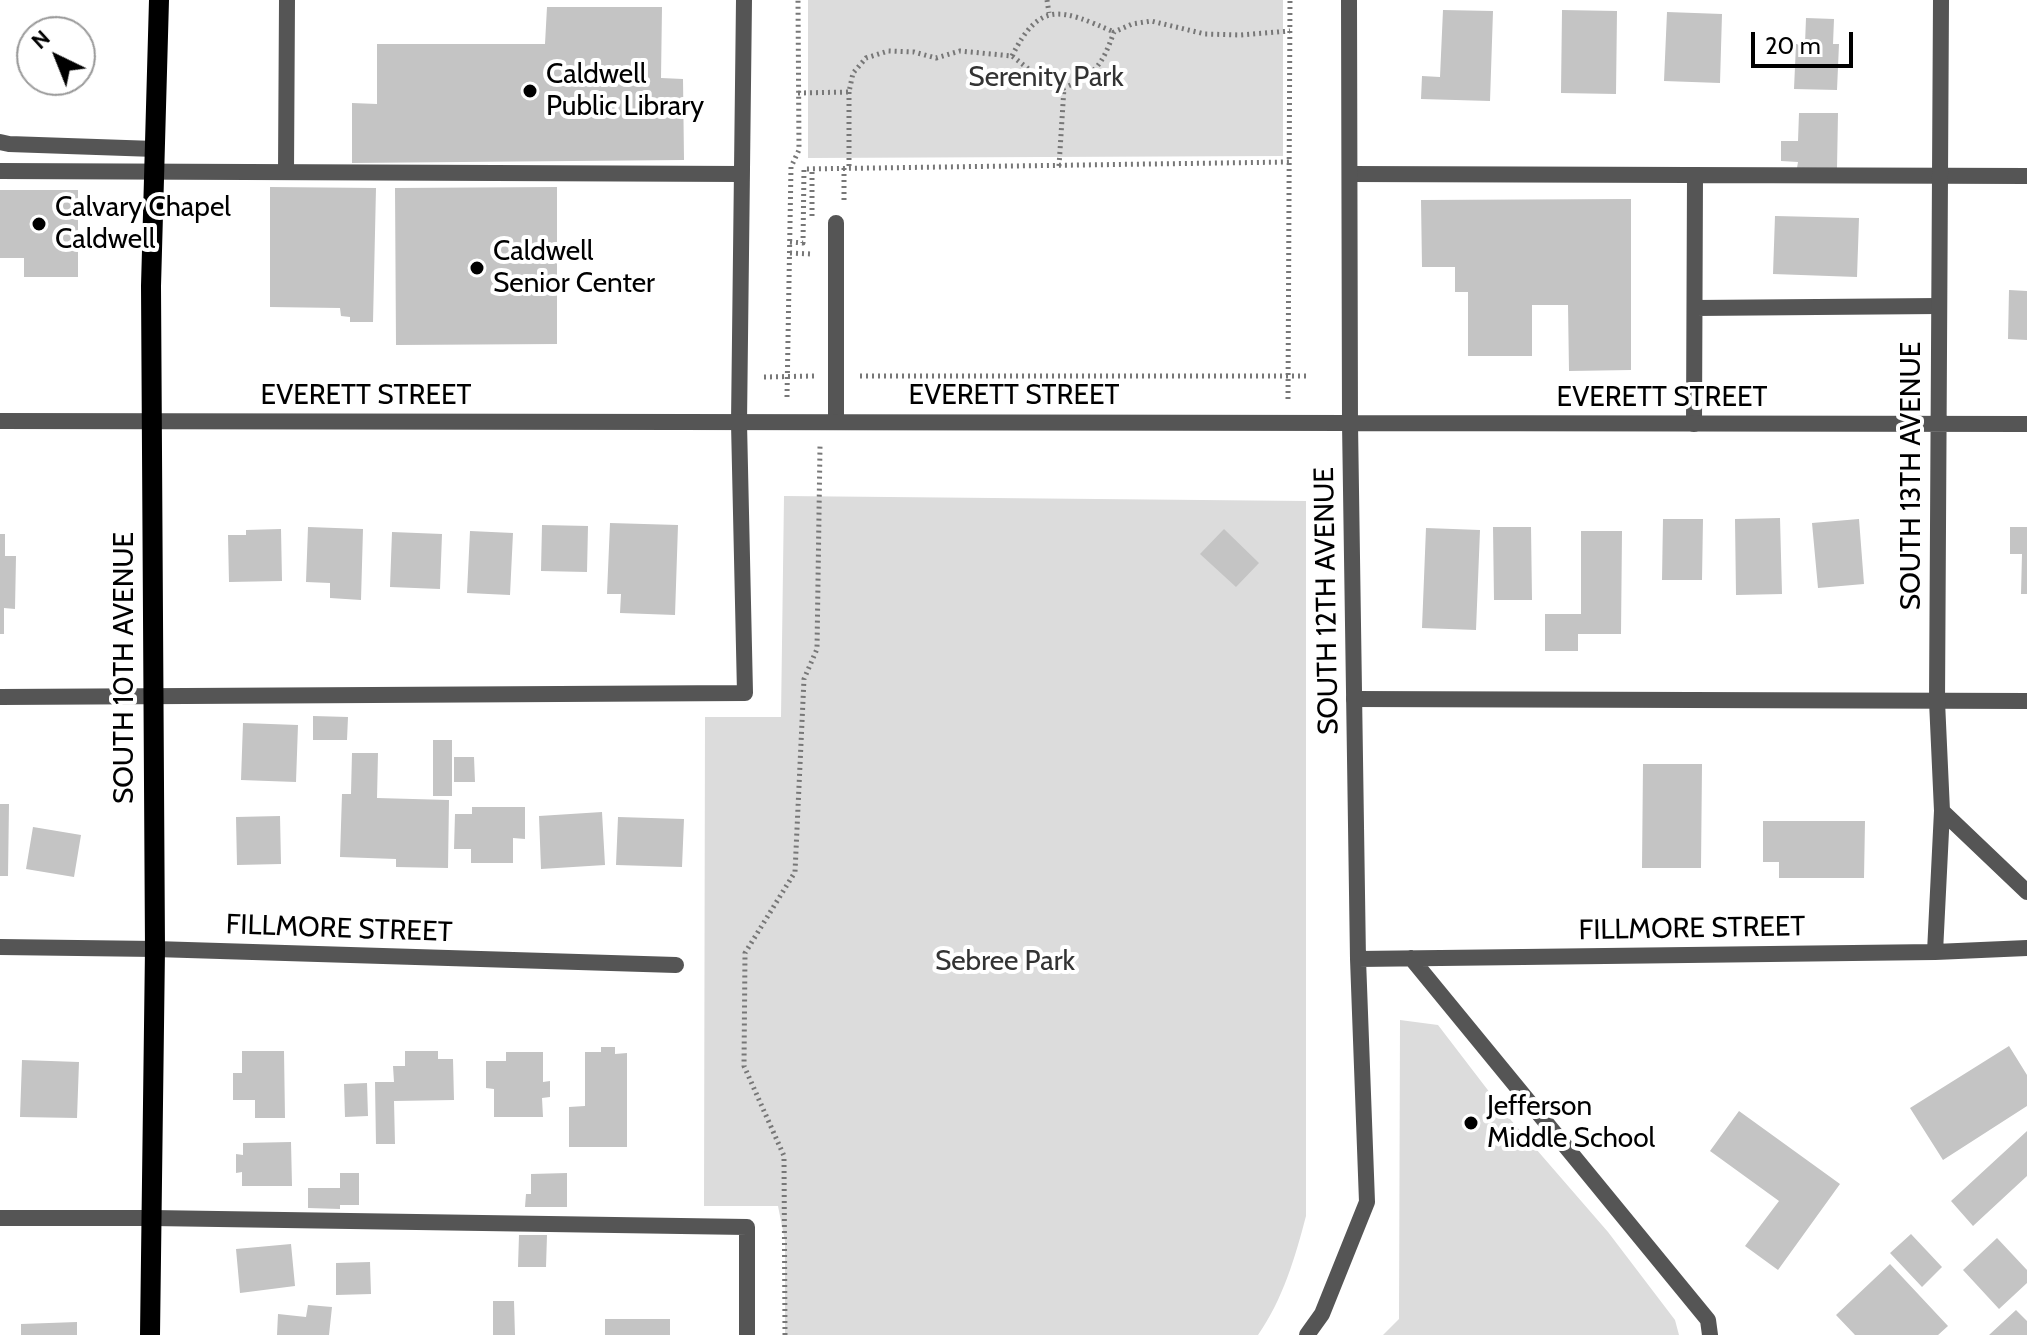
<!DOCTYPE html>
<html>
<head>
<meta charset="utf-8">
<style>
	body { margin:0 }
	#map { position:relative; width:2027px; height:1335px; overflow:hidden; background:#fff; font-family:Cabin,sans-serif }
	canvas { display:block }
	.north { position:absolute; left:16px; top:16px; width:80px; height:80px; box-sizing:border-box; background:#fff; border:2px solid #999; border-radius:50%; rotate:317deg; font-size:22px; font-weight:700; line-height:32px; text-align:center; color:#000 }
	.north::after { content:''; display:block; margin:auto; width:28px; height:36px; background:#000; clip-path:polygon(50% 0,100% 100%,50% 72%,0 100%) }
	.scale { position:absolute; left:1751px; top:32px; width:102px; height:36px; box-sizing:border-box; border:4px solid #000; border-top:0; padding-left:10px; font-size:24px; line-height:28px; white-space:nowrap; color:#000; -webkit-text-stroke:6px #fff; paint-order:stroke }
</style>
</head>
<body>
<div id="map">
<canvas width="2027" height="1335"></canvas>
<div class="north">N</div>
<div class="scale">20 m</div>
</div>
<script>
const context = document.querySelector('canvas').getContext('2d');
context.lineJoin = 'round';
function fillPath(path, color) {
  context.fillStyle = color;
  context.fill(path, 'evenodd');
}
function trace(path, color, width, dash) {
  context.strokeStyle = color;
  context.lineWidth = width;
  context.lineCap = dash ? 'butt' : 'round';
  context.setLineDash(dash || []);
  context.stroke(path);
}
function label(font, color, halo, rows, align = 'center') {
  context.font = font + ' Cabin,sans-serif';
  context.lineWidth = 8;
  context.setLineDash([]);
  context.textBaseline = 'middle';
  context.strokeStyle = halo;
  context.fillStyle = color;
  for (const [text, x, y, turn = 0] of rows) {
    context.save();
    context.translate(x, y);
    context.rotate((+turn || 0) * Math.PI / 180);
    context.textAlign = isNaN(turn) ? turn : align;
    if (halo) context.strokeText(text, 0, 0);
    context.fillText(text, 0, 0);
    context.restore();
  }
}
fillPath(new Path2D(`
	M808 0H1283V156L808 158Z
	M784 496 1306 501V1216C1295 1258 1283 1299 1258 1335H785V1241L778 1206H704L705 717H781Z
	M1400 1020 1438 1025 1510 1119 1608 1232 1675 1320 1679 1335H1383L1399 1319Z`), '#dcdcdc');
fillPath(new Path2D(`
	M547 7H662L661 78 683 79 684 160 352 163V103L377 104V44H545Z
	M1443 10 1493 11 1490 101 1421 99 1422 76 1440 77Z
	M1562 10 1617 11 1616 94 1561 93Z
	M1667 12 1722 14 1720 83 1664 81Z
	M1806 18 1834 19 1833 44H1839L1837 90 1794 89 1796 44H1805Z
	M1799 113H1838L1837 168H1797L1798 162 1781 161V141H1798Z
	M270 187 376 188 373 322H350V317L341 316 340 308 270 307Z
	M557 187V344L396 345 395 188Z
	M0 190H78V277H24V258H0Z
	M1631 199V370L1569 371 1568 305H1532V356H1468V292H1455V267H1422L1421 200Z
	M1775 216 1859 218 1857 277 1773 274Z
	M2009 290 2027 291V340L2008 339Z
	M1780 518 1782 594 1736 595 1735 519Z
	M1663 519H1703L1702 580H1662Z
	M1859 519 1864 584 1818 588 1812 523Z
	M610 523 678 525 675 615 620 613 621 594H607Z
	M542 525 588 526 587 572 541 571Z
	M308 527 363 529 361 600 330 598V583L306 582Z
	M1493 527H1531L1532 600H1494Z
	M2010 527H2027V594H2021L2022 554H2010Z
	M1426 528 1480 530 1476 630 1422 628Z
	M281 529 282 581 229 582 228 535H246V530Z
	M1224 529 1259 563 1236 587 1200 554Z
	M470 531 513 533 510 595 467 593Z
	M1581 531H1622L1621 634H1578V651H1545V614H1581Z
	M392 532 442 534 440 589 390 587Z
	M0 534H5V556H16L15 609 4 608V634H0Z
	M313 716 348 717 347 740H313Z
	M243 723 298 725 296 782 241 780Z
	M433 740H452V796H433Z
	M352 753H378L377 798 449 800 448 868 396 867V859L340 857 342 794H351Z
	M454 757H474L475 782H454Z
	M1643 764H1702L1701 868H1642Z
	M0 804H9L8 876H0Z
	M472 807H525V839L513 838V863H471V849H454L455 814H472Z
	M602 812 605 865 541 869 539 816Z
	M280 816 281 864 237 865 236 817Z
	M618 817 684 819 682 867 616 865Z
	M1763 821H1865L1864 878H1779V862H1763Z
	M33 827 81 835 74 877 26 869Z
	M2009 1046 2027 1075V1106L1943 1160 1910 1108Z
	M601 1047H615V1054L627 1053V1147H569V1107L585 1106V1052H601Z
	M242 1051H284L285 1118H255V1100H233V1073H242Z
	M405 1051H438V1059H453L454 1100 394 1101 395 1144H376L375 1082H394L393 1066H405Z
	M506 1052H543V1082L550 1081V1097L542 1098 543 1117H494V1089L486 1088V1061H506Z
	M22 1060 79 1062 77 1118 20 1117Z
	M367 1083 368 1116 345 1117 344 1084Z
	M1739 1111 1840 1184 1778 1270 1745 1246 1779 1201 1710 1151Z
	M2027 1131V1176L1973 1226 1951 1201Z
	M291 1142 292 1186H242V1172L236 1173V1154L243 1155V1143Z
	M340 1173H359V1205H340V1209L308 1208V1188H340Z
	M567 1173V1207H525L526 1194H531V1174Z
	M1911 1234 1942 1267 1922 1287 1890 1253Z
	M519 1235H547L546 1267H518Z
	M1997 1238 2027 1270V1283L1999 1309 1963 1270Z
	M291 1244 295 1286 240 1293 236 1249Z
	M370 1262 371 1294 336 1295V1263Z
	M1890 1264 1948 1326 1938 1335H1855L1836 1315Z
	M493 1301H514L515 1335H493Z
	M308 1305 332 1307 329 1335H277L278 1314 306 1317Z
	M2016 1310 2027 1321V1335H1989Z
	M605 1319H670V1335H605Z
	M77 1322V1335H21V1324Z`), '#c4c4c4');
trace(new Path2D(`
	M1047 0 1049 13
	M1012 56C1040 0 1061 9 1114 32
	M849 92V167
	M798 93 849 92 853 73 866 58 888 51 914 52 936 58 960 51 1012 56 1039 77 1064 88C1096 74 1102 65 1114 32L1132 24 1151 21 1205 34 1240 35 1290 31
	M1059 166 1064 88
	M844 168V203
	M812 216V169
	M790 242 803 243 804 169 1289 162
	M790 253 811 254
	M860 376H1308
	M764 377 814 376
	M787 397 791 167 799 150 798 0
	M1288 399 1290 0
	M785 1335 784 1156 744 1066 745 953 795 872 804 679 817 649 820 446`), '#777', 5, [2, 4]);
trace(new Path2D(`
	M0 142 9 144 155 149
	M0 171 742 174
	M286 172 287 0
	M1350 174 2027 176
	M1695 308 1939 306
	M836 422V223
	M1694 424 1695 175
	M0 697 745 693 739 423 744 0
	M1354 699 2027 701
	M0 1218H152L747 1227V1335`), '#555', 16);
trace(new Path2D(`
	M0 421 2027 424
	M1942 811 2027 892
	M0 947 155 949 676 965
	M1935 952 1942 811 1937 701 1941 0
	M1411 958 1708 1320 1710 1335
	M1358 959 1935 952 2027 948
	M1307 1335 1322 1314 1367 1202 1358 959 1350 423 1349 0`), '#555', 16);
trace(new Path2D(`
	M150 1335 155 949 151 286 159 0`), '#000', 20);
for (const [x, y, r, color] of [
	[530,91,8,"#000"],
	[39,224,8,"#000"],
	[477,268,8,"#000"],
	[1471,1123,8,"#000"]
]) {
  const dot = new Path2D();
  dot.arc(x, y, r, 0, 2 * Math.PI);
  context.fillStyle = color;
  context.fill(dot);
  trace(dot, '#fff', 3);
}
label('28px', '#000', '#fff', [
	["Caldwell",546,75],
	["Public Library",546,107],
	["Calvary Chapel",55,208],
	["Caldwell",55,240],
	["Caldwell",493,252],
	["Senior Center",493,284],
	["Jefferson",1487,1107],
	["Middle School",1487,1139]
], 'left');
label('28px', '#333', '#fff', [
	["Serenity Park",1046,78],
	["Sebree Park",1005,962]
]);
label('28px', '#000', '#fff', [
	["EVERETT STREET",366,396],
	["EVERETT STREET",1014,396],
	["EVERETT STREET",1662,398],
	["SOUTH 13TH AVENUE",1912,476,-90],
	["SOUTH 12TH AVENUE",1327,601,-91],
	["SOUTH 10TH AVENUE",125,668,-90],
	["FILLMORE STREET",339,929,2],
	["FILLMORE STREET",1692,929,-1]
]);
</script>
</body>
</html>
